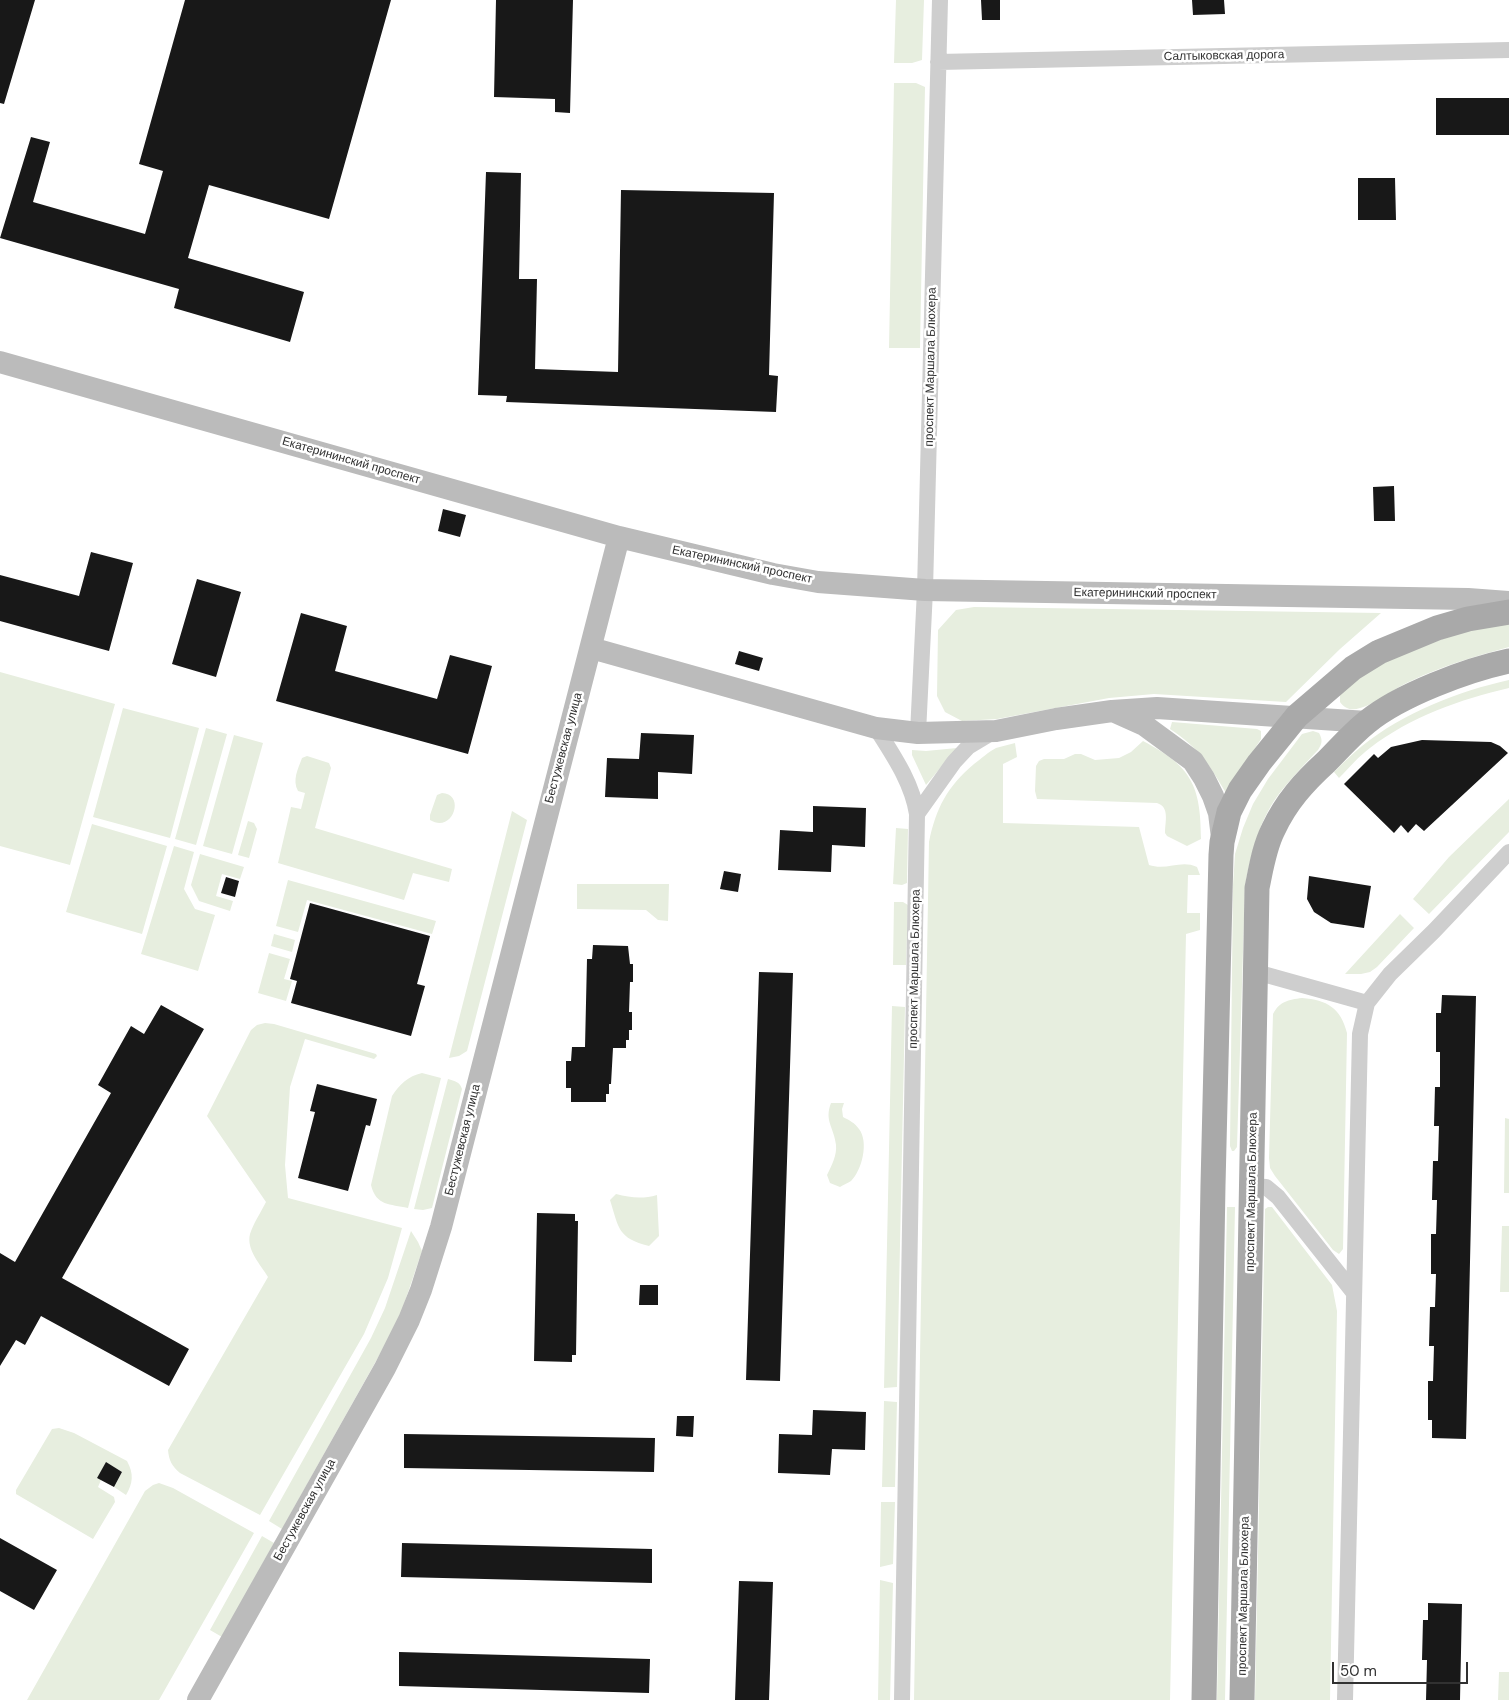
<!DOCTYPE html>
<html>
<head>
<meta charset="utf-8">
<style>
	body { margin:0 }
	#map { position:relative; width:1509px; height:1700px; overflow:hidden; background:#fff; font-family:"DM Sans",sans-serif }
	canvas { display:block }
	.scale { position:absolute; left:1332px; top:1662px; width:136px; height:22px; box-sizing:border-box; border:2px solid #313131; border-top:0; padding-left:6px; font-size:15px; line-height:18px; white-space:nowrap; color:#313131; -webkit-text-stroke:4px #fff; paint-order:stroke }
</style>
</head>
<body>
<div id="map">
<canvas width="1509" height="1700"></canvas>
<div class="scale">50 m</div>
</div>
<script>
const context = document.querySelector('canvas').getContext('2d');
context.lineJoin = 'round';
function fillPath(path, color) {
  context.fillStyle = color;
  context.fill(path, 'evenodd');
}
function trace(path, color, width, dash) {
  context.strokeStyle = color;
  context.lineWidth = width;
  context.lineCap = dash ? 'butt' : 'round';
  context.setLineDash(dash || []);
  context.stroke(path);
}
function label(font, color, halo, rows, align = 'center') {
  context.font = font + ' "DM Sans",sans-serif';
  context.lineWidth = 5;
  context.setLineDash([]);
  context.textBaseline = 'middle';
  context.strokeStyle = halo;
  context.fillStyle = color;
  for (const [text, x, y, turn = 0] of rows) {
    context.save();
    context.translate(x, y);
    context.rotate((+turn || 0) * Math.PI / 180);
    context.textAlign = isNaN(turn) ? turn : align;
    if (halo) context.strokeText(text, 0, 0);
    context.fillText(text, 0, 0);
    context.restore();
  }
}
fillPath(new Path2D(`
	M896 0H924L922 60 912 63H894Z
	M894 83H916L925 87 920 348H889Z
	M974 607 1381 613 1340 649 1286 702 1154 694 1109 698 997 719 962 721 945 712 937 696 938 630 956 610Z
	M1509 623V647C1476 656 1442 666 1411 681 1396 687 1374 705 1360 708 1352 711 1345 709 1340 702V693L1351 680 1401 654 1459 633Z
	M0 672 115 704 70 865 0 846Z
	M1509 680V688C1461 699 1410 717 1370 748 1359 756 1349 768 1339 778L1334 772C1343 763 1352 754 1362 746 1403 713 1459 691 1509 680Z
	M123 708 199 728 170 838 93 817Z
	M1172 722 1257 729 1261 731V739L1226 793C1209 764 1199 748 1170 729Z
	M206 728 227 734 196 845 175 839Z
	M1313 731 1319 733C1323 740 1322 744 1318 750 1306 763 1293 776 1282 790 1260 817 1251 853 1245 886L1237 1147 1234 1151H1232L1230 1146 1233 885 1235 854 1243 828 1253 804 1268 779 1302 734Z
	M234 735 263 743 232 854 203 846Z
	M1143 741C1191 766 1201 785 1201 839L1187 846 1167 836 1165 833C1165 822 1170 807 1157 803L1037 799 1035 791 1036 766 1039 761 1044 759H1064L1075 754H1081L1095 760 1119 758 1131 752Z
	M1015 743 1017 757 1003 764V823L1139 827 1149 865C1167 871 1181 859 1197 867L1200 875H1188L1187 913H1200V930L1186 934 1170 1700H914L929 842C936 808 947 787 974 764 981 759 988 752 996 748 1002 746 1009 745 1015 743Z
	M957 748 926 785 912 755V750L926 751Z
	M307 756 329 763 331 768 315 828 452 869 449 882 413 873 404 900 278 863 291 807 301 809 305 793 298 791C292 780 298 769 302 758Z
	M442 793C466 794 453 834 430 820V815L437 795Z
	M1509 799V832L1429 914 1413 899 1449 857Z
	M512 811 527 820 467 1051 459 1056 449 1058Z
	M248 821 254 823 257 829 249 858 238 855Z
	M92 824 167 846 142 934 66 912Z
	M896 828 908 829 907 883 902 885 893 884Z
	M174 846 194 852 184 889 195 909 215 915 198 971 141 954Z
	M200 854 244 867 240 879 222 874 216 896 233 901 230 911 199 901 191 885Z
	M288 880 436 921 432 934 307 900 298 932 276 926Z
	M577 884H669L668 921 658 920 646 910 577 909Z
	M894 902H903L908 905 906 965H893Z
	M1400 914 1414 928 1377 967 1370 972 1361 974H1345Z
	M274 934 295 940 292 952 271 946Z
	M269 953 290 959 284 979 292 981 286 1001 258 993Z
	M1302 998C1327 1000 1341 1008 1347 1033L1343 1249 1339 1254 1333 1250 1275 1176 1270 1168 1269 1158 1273 1014C1280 1001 1288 1000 1302 998Z
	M892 1006 905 1007 897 1387 884 1388Z
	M265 1023 274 1024 376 1054 377 1056 374 1059 305 1039 290 1087 285 1165 288 1198 402 1228 388 1278 364 1334 260 1515 180 1473C172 1466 169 1461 168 1450L268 1277C261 1265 246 1250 250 1234 253 1224 261 1212 266 1202L207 1116 251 1030 257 1025Z
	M422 1073 441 1078 408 1208C390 1204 376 1206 371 1185L392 1096C399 1085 408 1076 422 1073Z
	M448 1079C455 1081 460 1082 462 1089L432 1208 423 1210 414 1209Z
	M831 1103H844L842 1109 843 1117C849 1120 855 1123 859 1129 869 1142 862 1170 851 1181 848 1183 843 1185 840 1187L830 1183 827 1175C832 1165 837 1155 836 1145 834 1127 824 1121 831 1103Z
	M1505 1118 1509 1119V1193H1504Z
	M616 1194C631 1198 643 1199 657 1195L659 1236 649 1246C618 1238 619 1229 610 1200Z
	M1227 1207H1235L1225 1700H1217Z
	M1268 1207H1272L1332 1285 1337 1311 1330 1700H1255L1265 1209Z
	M1502 1226H1509V1292H1500Z
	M411 1231 418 1242 422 1251 400 1316 385 1345 282 1529 269 1521 371 1338 385 1308Z
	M884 1401 897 1402 895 1487H882Z
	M59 1428 74 1433 127 1461C134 1474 133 1483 126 1495L114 1487 122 1472 106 1463 97 1478 101 1480 98 1487 114 1497 115 1502 93 1539 16 1494V1490L52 1429Z
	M159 1483 173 1488 254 1533 159 1700H27L145 1491 153 1485Z
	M881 1502H895L893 1564 880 1567Z
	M262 1536 274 1543 222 1637 210 1630Z
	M880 1580 893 1583 890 1700H878Z
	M1499 1672H1509V1700H1498Z`), '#e7eedf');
fillPath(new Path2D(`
	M0 0H35L4 104 0 103Z
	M185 0H391L329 219 209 185 188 258 304 292 290 342 174 308 179 289 0 238 31 137 50 142 33 202 145 234 163 171 139 164Z
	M496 0H573L570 113 555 112V99L494 97Z
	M981 0H1000V20H982Z
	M1192 0H1224L1225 14 1193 15Z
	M1436 98H1509V135H1436Z
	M486 172 521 173 519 279H537L535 369 618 372 621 190 774 193 769 375 778 376 776 412 506 402 507 396 478 395Z
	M1358 178H1395L1396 220H1358Z
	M1394 486 1395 521H1374L1373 487Z
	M443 509 466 515 460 537 438 531Z
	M91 552 133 563 109 651 0 621V575L79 596Z
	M197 579 241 592 216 677 172 664Z
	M301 613 347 626 335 671 437 699 450 655 492 666 468 754 276 701Z
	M739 651 763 658 759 671 735 664Z
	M641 733 694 735 692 774 658 772V799L605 797 607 758 639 759Z
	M1422 740 1491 742 1500 746 1508 753 1424 831 1416 824 1408 833 1401 825 1394 833 1344 784 1374 754 1378 758 1391 747Z
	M813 806 866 808 865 847 832 845 831 872 778 870 780 830 813 832Z
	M724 871 741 874 738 892 720 889Z
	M1309 876 1371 886 1364 928 1331 923 1314 912 1307 899Z
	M226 877 239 881 235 897 221 893Z
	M310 903 430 936 417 984 425 986 411 1036 291 1003 297 981 290 979Z
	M593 945 628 946 630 964H633V982H630L629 1012H632V1030H629V1040H626V1048H613L611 1084H609V1094H606V1102H571V1088H566V1061H571L572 1047H585L587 959H592Z
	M759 972 793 973 780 1381 746 1380Z
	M1442 995 1476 996 1466 1439 1432 1438V1420H1428V1381H1433L1434 1346H1429L1430 1307H1435L1436 1274H1431V1234H1436L1437 1200H1432L1433 1161H1438L1439 1126H1434L1435 1087H1440V1052H1436V1013H1441Z
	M161 1005 204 1029 62 1278 189 1349 169 1386 41 1316 25 1345 16 1340 0 1366V1253L15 1262 111 1093 98 1085 131 1026 144 1034Z
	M317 1084 377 1099 370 1126 366 1125 348 1191 298 1178 315 1112 310 1111Z
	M537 1213 575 1214V1221H578L576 1355H572V1362L534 1361Z
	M640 1285H658V1305H639Z
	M813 1410 866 1412 865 1450 832 1449 830 1475 778 1473 779 1434 812 1435Z
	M677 1416H694L693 1437 676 1436Z
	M404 1434 655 1438 654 1472 404 1468Z
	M106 1462 122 1472 114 1487 97 1478Z
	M0 1538 57 1570 34 1610 0 1591Z
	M402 1543 652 1549V1583L401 1577Z
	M739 1581 773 1582 769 1700H735Z
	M1428 1603 1462 1604 1460 1700H1426L1427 1660H1422L1423 1620H1428Z
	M399 1652 650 1659 649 1693 399 1686Z`), '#181818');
trace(new Path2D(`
	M938 62 1509 50
	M876 728C893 755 912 782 917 814L902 1700
	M918 733 925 590 940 0
	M917 814 954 762 968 747 993 732
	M1256 972 1367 1003
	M1252 1186 1266 1187 1278 1197 1354 1293
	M1345 1700 1360 1034 1367 1003 1390 974 1434 931 1509 852`), '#cecece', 16);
trace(new Path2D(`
	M0 362 619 537 773 574 818 582 925 590 1468 599 1509 602
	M591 648 876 728 918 733 996 731 1056 719 1112 711 1157 708 1367 722
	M1115 712 1144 725 1193 761 1204 778 1213 796 1219 813 1222 838
	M198 1700 385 1368 409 1320 421 1290 441 1227 619 537`), '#bbb', 22);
trace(new Path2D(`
	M1204 1700 1213 1185 1221 855 1222 842 1229 812 1240 790 1259 763 1297 716 1353 668 1379 652 1437 628 1468 619 1509 612
	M1242 1700 1257 888C1261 869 1264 848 1273 830 1286 802 1304 782 1326 762 1339 749 1352 734 1367 722 1400 695 1467 670 1509 661`), '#a9a9a9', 25);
label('12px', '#313131', '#fff', [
	["Салтыковская дорога",1224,56,-1],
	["проспект Маршала Блюхера",931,367,-89],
	["Екатерининский проспект",351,461,16],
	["Екатерининский проспект",742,565,12],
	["Екатерининский проспект",1145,594,1],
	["Бестужевская улица",564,748,-75],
	["проспект Маршала Блюхера",915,969,-89],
	["Бестужевская улица",463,1140,-76],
	["проспект Маршала Блюхера",1252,1192,-89],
	["Бестужевская улица",305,1510,-61],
	["проспект Маршала Блюхера",1244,1596,-89]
]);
</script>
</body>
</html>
